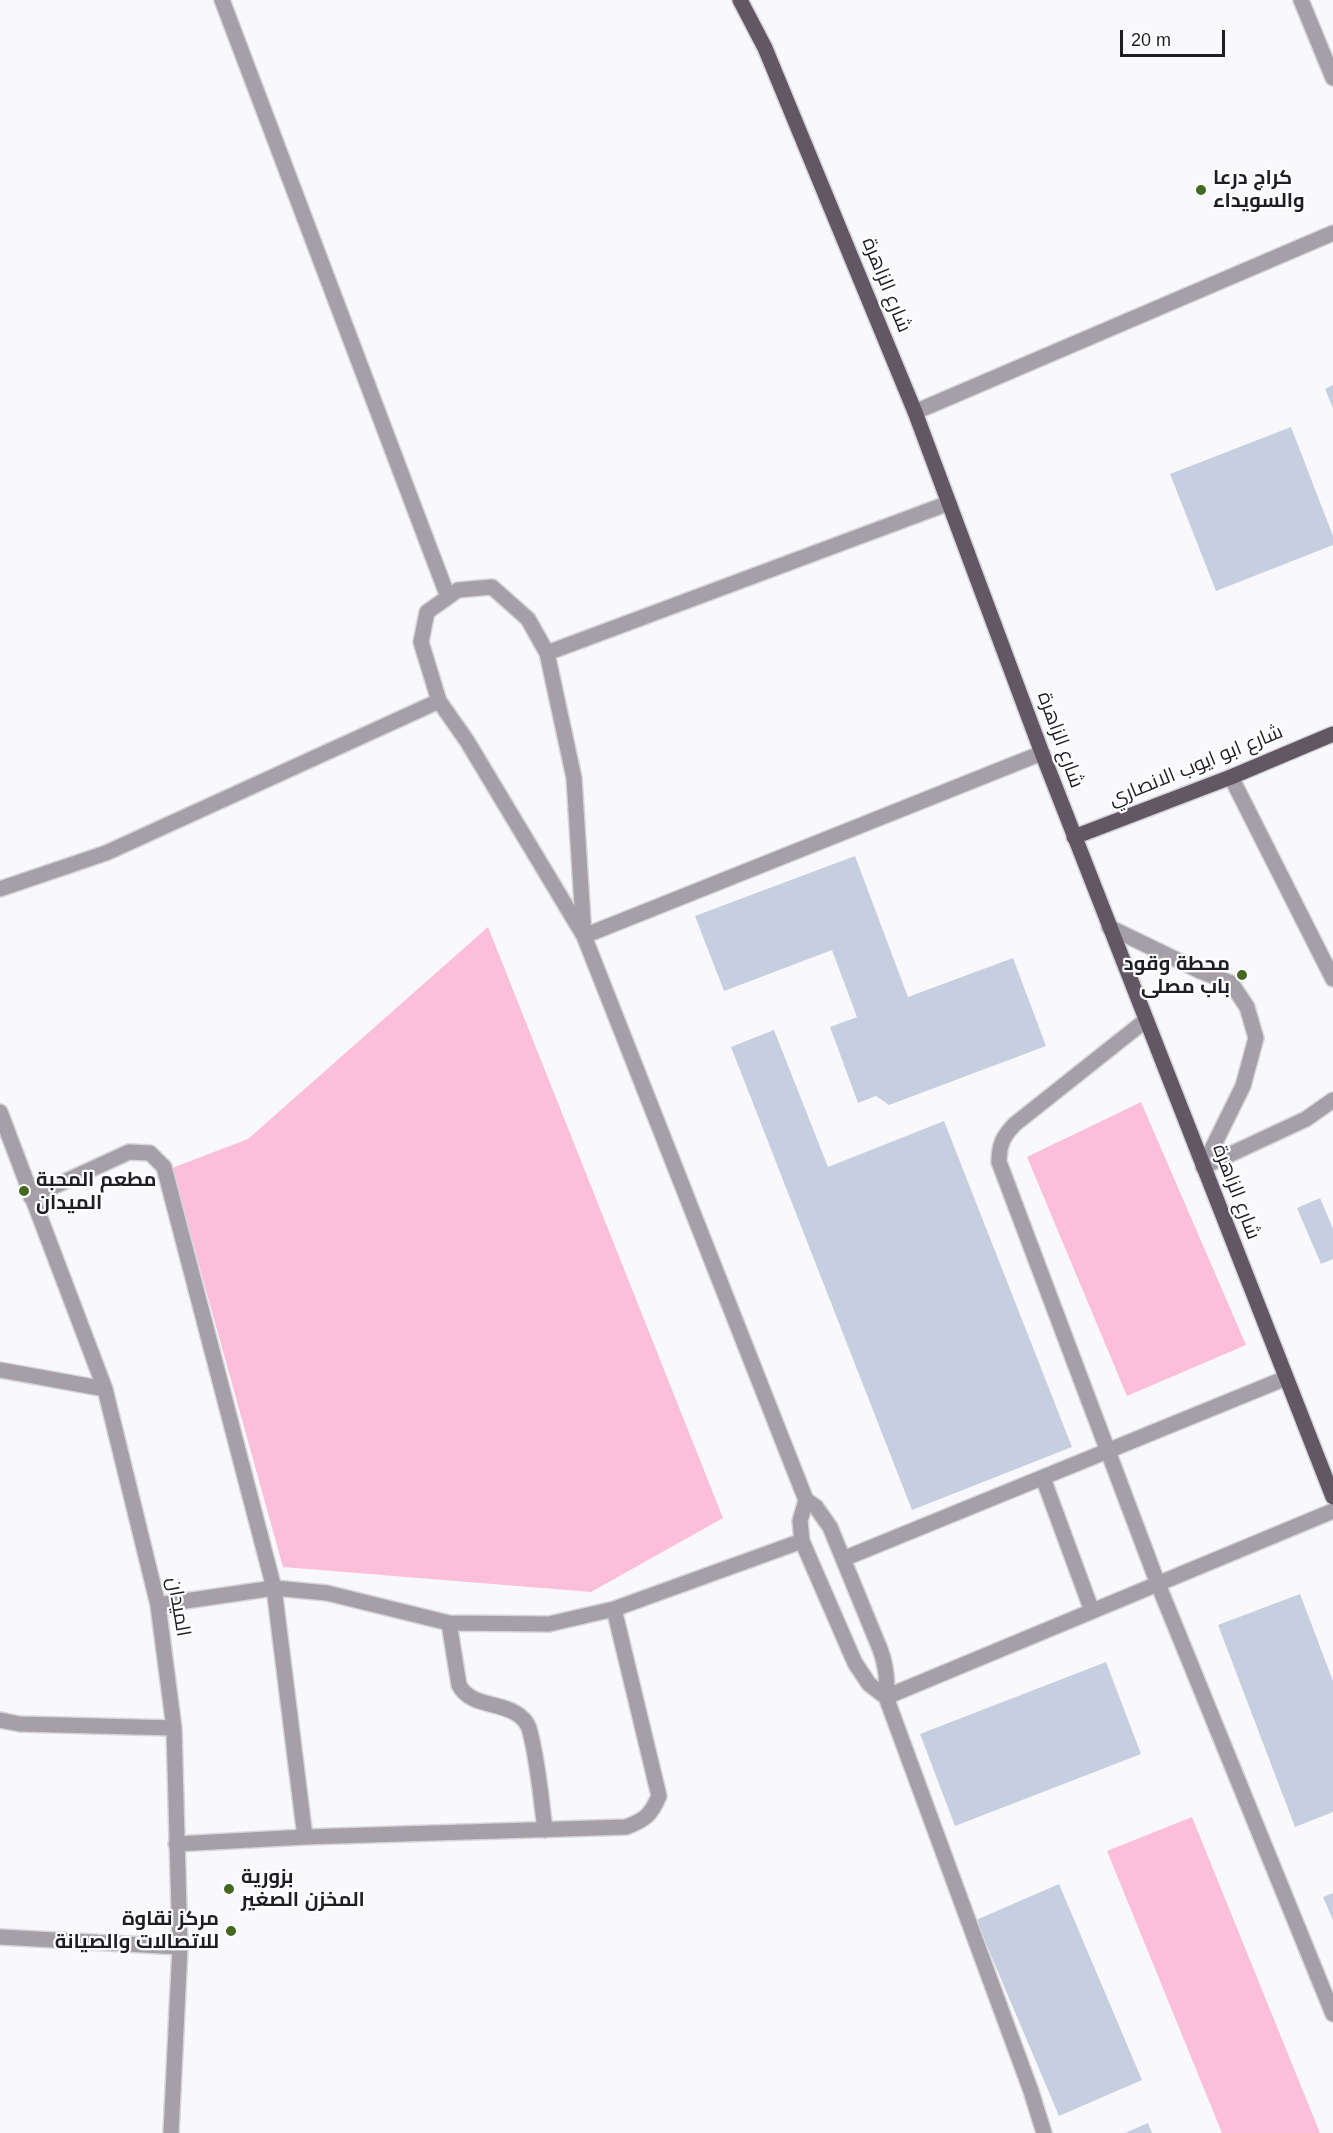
<!DOCTYPE html>
<html>
<head>
<meta charset="utf-8">
<style>
	body { margin:0 }
	#map { position:relative; width:1333px; height:2133px; overflow:hidden; background:#f9f9fd; font-family:Helvetica,sans-serif }
	canvas { display:block }
	.scale { position:absolute; left:1120px; top:30px; width:105px; height:27px; box-sizing:border-box; border:3px solid #1f1e25; border-top:0; padding-left:8px; font-size:18px; line-height:21px; white-space:nowrap; color:#1f1e25; -webkit-text-stroke:4px #fff; paint-order:stroke }
</style>
</head>
<body>
<div id="map">
<canvas width="1333" height="2133"></canvas>
<div class="scale">20 m</div>
</div>
<script>
const context = document.querySelector('canvas').getContext('2d');
context.lineJoin = 'round';
function fillPath(path, color) {
  context.fillStyle = color;
  context.fill(path, 'evenodd');
}
function trace(path, color, width, dash) {
  context.strokeStyle = color;
  context.lineWidth = width;
  context.lineCap = dash ? 'butt' : 'round';
  context.setLineDash(dash || []);
  context.stroke(path);
}
function label(font, color, halo, rows, align = 'center') {
  context.font = font + ' Helvetica,Cairo,sans-serif';
  context.lineWidth = 4.5;
  context.setLineDash([]);
  context.textBaseline = 'middle';
  context.strokeStyle = halo;
  context.fillStyle = color;
  for (const [text, x, y, turn = 0] of rows) {
    context.save();
    context.translate(x, y);
    context.rotate((+turn || 0) * Math.PI / 180);
    context.textAlign = isNaN(turn) ? turn : align;
    if (halo) context.strokeText(text, 0, 0);
    context.fillText(text, 0, 0);
    context.restore();
  }
}
fillPath(new Path2D(`
	M488 927 723 1518 591 1592 283 1567 172 1168 248 1139Z
	M1141 1102 1246 1345 1127 1396 1027 1157Z
	M1192 1817 1320 2133H1222L1107 1851Z`), '#fcbfd9');
fillPath(new Path2D(`
	M1333 385V408L1325 389Z
	M1291 427 1333 536V545L1216 591 1170 474Z
	M855 856 908 997 1013 958 1046 1046 889 1105 876 1096 858 1103 830 1027 857 1017 832 950 724 991 695 916Z
	M774 1030 828 1167 944 1121 1072 1447 912 1510 731 1047Z
	M1320 1198 1333 1229V1259L1321 1264 1297 1208Z
	M1300 1594 1333 1681V1812L1295 1827 1218 1625Z
	M1106 1662 1141 1754 955 1826 920 1734Z
	M1059 1884 1142 2080 1059 2116 976 1920Z
	M1333 1893V1920L1323 1897Z
	M1148 2123 1152 2133H1125Z`), '#c5cfdf');
const minor = new Path2D(`
	M222 0 448 597
	M1301 0 1333 78
	M915 412 1333 233
	M547 653 949 503
	M1042 753 584 936 574 778 547 653 528 619 492 587 458 590 427 612 421 642 439 701 467 741 584 936 806 1500 816 1507 830 1527 880 1649C886 1665 888 1680 886 1697L1031 2091 1044 2133
	M1231 777 1333 979
	M0 889 106 853 439 701
	M1109 927 1200 971 1231 983 1247 1007 1256 1038 1243 1086 1203 1167
	M1146 1020 1015 1124C1003 1136 999 1145 999 1162L1158 1584 1333 2014
	M0 1112 105 1389 158 1605 174 1728 180 1947 171 2133
	M1203 1167 1306 1119 1333 1100
	M31 1197 129 1152 150 1153 164 1167 274 1588 305 1837
	M0 1370 105 1389
	M1043 1478 1092 1611
	M806 1500 800 1521 802 1541 855 1663 869 1684 886 1697
	M843 1559 1286 1378
	M158 1605 274 1588 327 1593 449 1623 549 1624 614 1609 802 1541
	M449 1623 459 1685C471 1708 502 1701 520 1716 525 1720 529 1726 530 1732 538 1762 541 1798 545 1830
	M886 1697 1333 1511
	M0 1720 20 1724 174 1728
	M176 1844 305 1837 626 1827C645 1820 651 1815 659 1796L614 1609
	M0 1937 180 1947`);
const major = new Path2D(`
	M740 0 765 48 915 412 1042 753 1333 1497
	M1074 837 1231 777 1333 734`);
trace(minor, '#d6d6da', 18);
trace(major, '#d6d6da', 18);
trace(minor, '#a5a0a7', 15);
trace(major, '#615863', 15);
for (const [x, y, r, color] of [
	[1201,190,6,"#446820"],
	[1242,975,6,"#446820"],
	[24,1191,6,"#446820"],
	[229,1889,6,"#446820"],
	[231,1931,6,"#446820"]
]) {
  const dot = new Path2D();
  dot.arc(x, y, r, 0, 2 * Math.PI);
  context.fillStyle = color;
  context.fill(dot);
  trace(dot, '#fff', 2);
}
label('bold 20px', '#1f1e25', '#fff', [
	["كراج درعا",1213,178],
	["والسويداء",1213,201],
	["محطة وقود",1230,964,"right"],
	["باب مصلى",1230,987,"right"],
	["مطعم المحبة",36,1180],
	["الميدان",36,1203],
	["بزورية",241,1877],
	["المخزن الصغير",241,1900],
	["مركز نقاوة",219,1919,"right"],
	["للاتصالات والصيانة",219,1942,"right"]
], 'left');
label('20px', '#1f1e25', '#fff', [
	["شارع الزاهرة",886,285,68],
	["شارع الزاهرة",1060,740,70],
	["شارع ابو ايوب الانصاري",1196,766,-22],
	["شارع الزاهرة",1236,1192,69],
	["الميدان",178,1607,80]
]);
</script>
</body>
</html>
